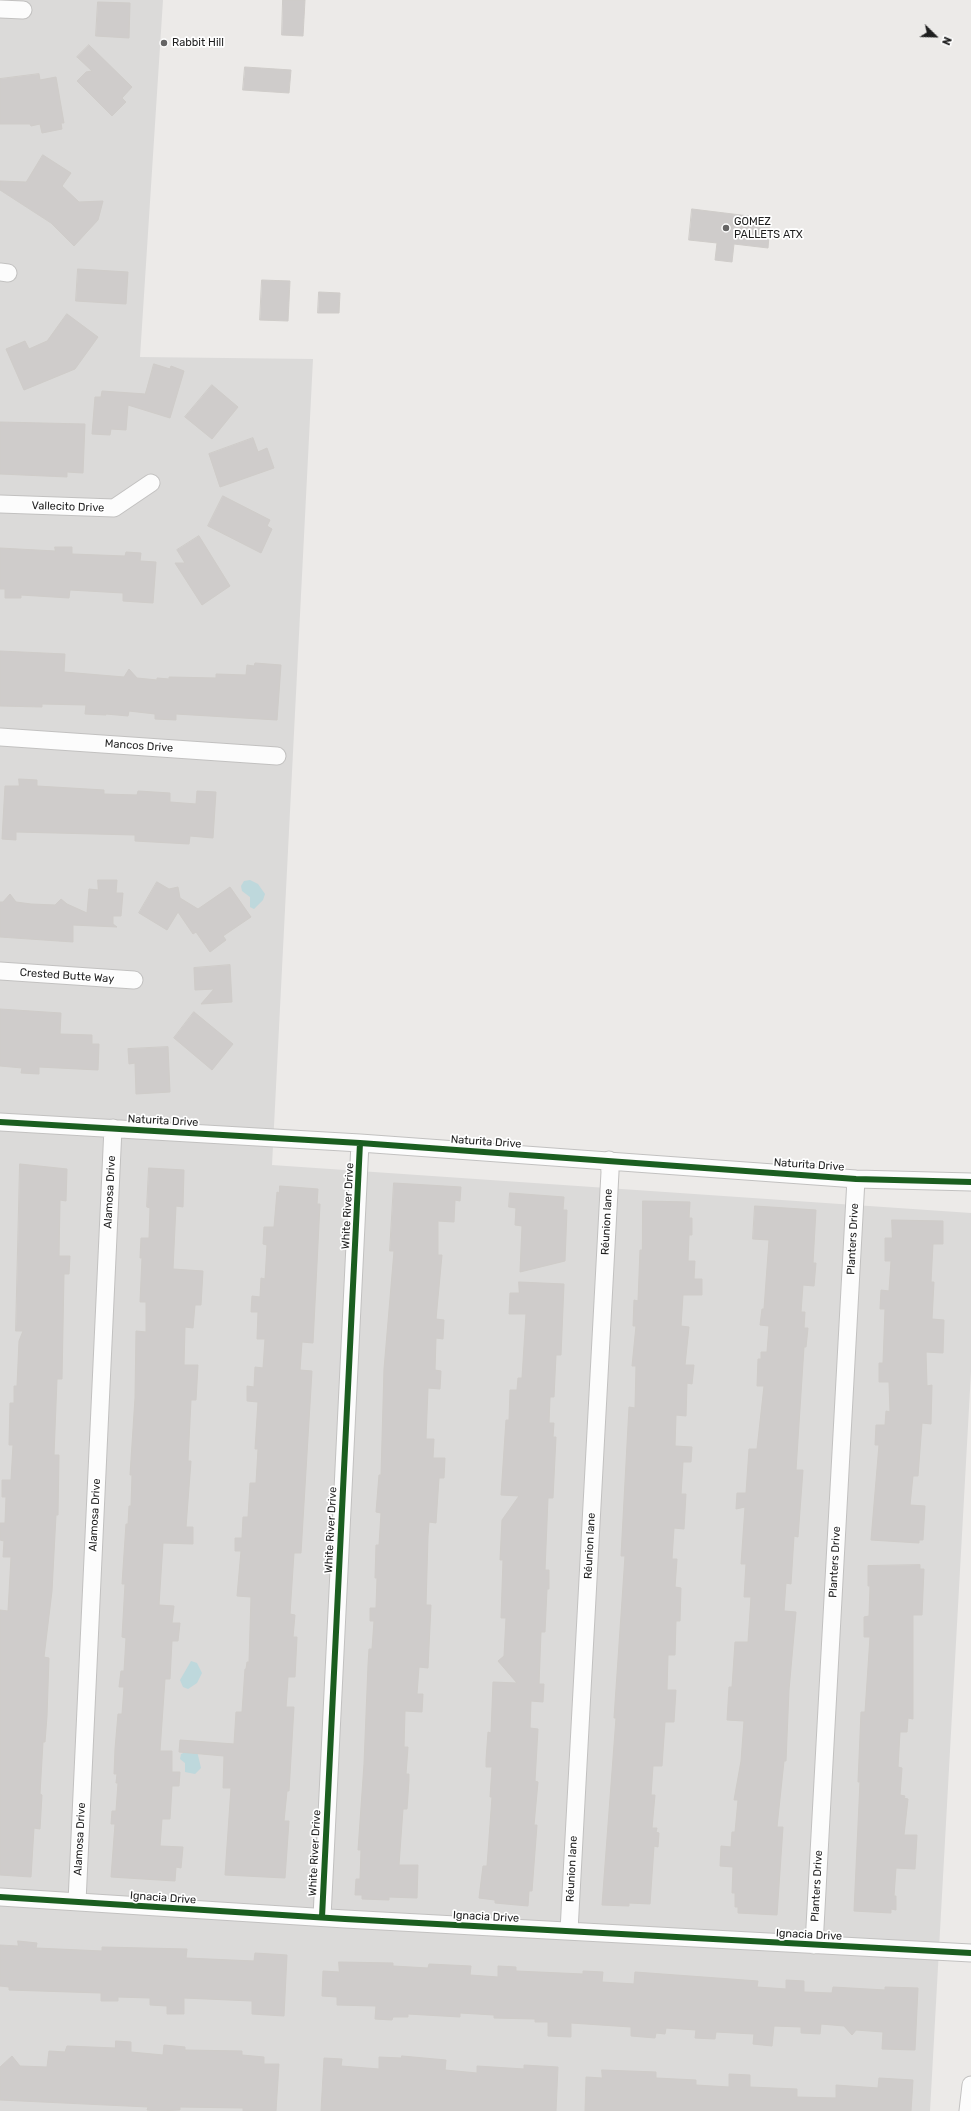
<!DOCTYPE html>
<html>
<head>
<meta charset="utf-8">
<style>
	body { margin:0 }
	#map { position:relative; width:971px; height:2111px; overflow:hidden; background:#eceae8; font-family:Rubik,sans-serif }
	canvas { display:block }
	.north { position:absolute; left:915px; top:16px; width:40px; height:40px; -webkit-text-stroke:3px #fff; paint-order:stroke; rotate:113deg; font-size:11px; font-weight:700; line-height:16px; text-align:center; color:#1e1e1e }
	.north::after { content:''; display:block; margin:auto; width:14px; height:18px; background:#1e1e1e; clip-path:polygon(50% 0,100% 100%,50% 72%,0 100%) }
</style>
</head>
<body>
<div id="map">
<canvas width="971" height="2111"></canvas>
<div class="north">N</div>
</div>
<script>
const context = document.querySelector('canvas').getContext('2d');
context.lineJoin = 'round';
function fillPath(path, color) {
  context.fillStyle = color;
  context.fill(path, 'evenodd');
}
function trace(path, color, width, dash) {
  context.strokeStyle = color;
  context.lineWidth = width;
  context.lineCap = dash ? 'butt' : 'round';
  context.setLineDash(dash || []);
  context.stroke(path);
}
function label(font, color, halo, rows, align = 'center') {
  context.font = font + ' Rubik,sans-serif';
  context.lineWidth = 3.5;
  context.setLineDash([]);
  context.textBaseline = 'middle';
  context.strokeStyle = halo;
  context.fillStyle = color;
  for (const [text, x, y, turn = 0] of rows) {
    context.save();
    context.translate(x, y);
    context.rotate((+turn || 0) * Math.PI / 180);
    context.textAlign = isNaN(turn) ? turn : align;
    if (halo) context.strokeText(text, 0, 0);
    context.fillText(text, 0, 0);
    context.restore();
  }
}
fillPath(new Path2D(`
	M0 0H163L140 357 313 359 272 1165 971 1213V1372L930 2111H0Z`), '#dbdad9');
fillPath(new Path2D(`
	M250 880 258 884 265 894 263 900 254 909 250 907V897L242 891 241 886 244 881Z
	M191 1661 197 1663 202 1673 197 1683 188 1689 183 1687 180 1680Z
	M188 1751H197L201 1768 195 1774 185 1772V1763L180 1759 181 1754Z`), '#bed8dc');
const building = new Path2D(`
	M283 0H305L303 36 282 35Z
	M98 2 130 3 129 38 96 36Z
	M89 45 132 87 122 98 126 102 112 116 77 81 86 72 92 71 77 57Z
	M245 67 291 70 289 93 243 90Z
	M39 74 40 80 56 77 64 123H61L62 129 42 133 40 124 31 126 30 124H0V79Z
	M43 155 71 173 62 186 79 202 103 201 98 220 74 246 51 223 0 190V181L26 182Z
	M692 209 749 216 748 222 770 224 768 248 734 244 732 262 715 260 717 243 689 240Z
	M78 269 128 272 126 304 76 301Z
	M262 280 290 281 288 321 260 320Z
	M319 292 340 293 339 313H318Z
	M67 314 98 337 75 369 24 390 6 349 25 341 29 349 47 341Z
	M154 364 170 369 171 366 184 371 170 418 128 405 126 430 111 429 110 435 92 434 95 397H103H101L102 391 145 394Z
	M212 385 238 407 212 439 185 417Z
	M0 422 85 424 83 473 67 472V477L0 474Z
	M253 438 258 452 267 448 274 468 220 487 209 454Z
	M223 496 270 520 267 526 272 529 261 553 208 526Z
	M199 536 230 586 202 605 175 563H185L177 550Z
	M55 547H72V554L125 556 126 552 141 553 140 561 156 562 153 603 123 601V593L70 590 69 598 21 595V598H5V589H0V548L55 551Z
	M0 651 65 654 64 672 124 677 129 669 137 678 157 680V678L169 679V677L216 678V674L246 675 247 665 254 666 255 663 281 665 277 720 176 714V720L155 719V714L129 711 128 716 106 714V715L85 714 86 705 42 704V707L0 706Z
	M19 779 37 780V786L104 790V794L137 795 138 791 170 793V802L196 804 197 791 216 792 213 838 190 836 189 844 135 841V835L16 832V840L2 839 5 786H19Z
	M98 880H117L116 893H123L121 916H113V924L117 927 73 925V942L0 937V902H3L10 894 16 902 31 904 55 905 61 899 67 904 87 913 89 889 98 890Z
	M157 882 169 889 178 887 180 898 198 909 230 887 251 917 223 936 226 940 210 952 196 932 193 934 178 912 167 930 139 913Z
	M230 965 232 1002 201 1004 214 989 195 990 194 968Z
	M0 1009 61 1013 60 1034 92 1035V1044H99L98 1070 39 1067V1074L21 1073 22 1068 0 1066Z
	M194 1012 233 1044 212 1070 174 1038Z
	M168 1047 170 1092 136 1094 135 1063 129 1064 128 1049Z
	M20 1164 67 1169 66 1201 60 1200 59 1256H70L69 1274H64L62 1379H57L54 1455H59L58 1515H56L52 1591 44 1657 49 1658 47 1716 45 1742H43L40 1794 42 1795 40 1829 34 1828 31 1877 0 1875V1610L8 1611 11 1557H3L4 1541 0 1540V1523H5L6 1497H2V1480H11L13 1445H9L10 1403H14V1386H17L19 1341 23 1331H16Z
	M149 1168 184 1170 183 1207 176 1206 173 1269 203 1271 201 1305H195L193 1328 185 1327 184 1365H198L196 1400H191L188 1461H191L186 1527H193V1544L163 1543 159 1605 174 1606 172 1623H180L178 1641H172L170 1679H165L160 1751H172V1772H180L179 1786H172L170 1819H162L160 1846 183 1847 181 1868 176 1867 175 1881 111 1877 115 1824H111L112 1811H116L118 1783H116L117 1774H114L115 1749 118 1714H122L124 1687H119L121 1671H124L126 1638 122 1637 125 1584H122L126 1524H128L129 1506H131L132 1475H130L135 1398 136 1331 146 1332V1302H140L142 1258H140L141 1238H149L150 1208 147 1207Z
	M394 1183 461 1187 460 1201 455 1200 454 1222 438 1221V1255H442L436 1319 444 1320 443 1339 436 1338 435 1370 441 1371 440 1389 428 1388 426 1439H434L433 1458H445L444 1478H439L436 1523 429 1522 428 1536 426 1605H431L428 1668 419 1667 417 1694H423L422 1712 405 1711 404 1747H408L406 1774H409V1780L407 1809H403L399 1865H418L417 1898 389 1897V1900L362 1899V1895H355L356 1879H360L361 1850H358L364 1764 368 1665 369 1649H372L374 1621H370V1608H376L377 1578H375L376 1545H379L381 1513 376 1512 379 1475H381L384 1369 394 1251H390Z
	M280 1186 318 1189 317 1204H320L313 1343 302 1342 300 1370 312 1371 301 1553H294L290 1614 295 1615 293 1637H297L295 1677H288L286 1707H294L289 1791H287L284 1821H289L285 1878 225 1875 231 1788H223L224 1756 179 1752 180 1740 234 1744 236 1712H242L245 1669H246L247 1662H249L251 1597 237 1596 241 1551H235V1538H242L243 1517H248L250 1483H256L258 1449H255L258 1402 247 1401V1386L254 1387 255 1367 263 1368 265 1339H257L258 1312H251L252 1296 260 1297 261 1278 265 1279 267 1245 263 1244 264 1227H274L277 1192 279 1193Z
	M510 1193 564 1197 563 1210H567L565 1261 520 1272 522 1226 515 1225 516 1208 509 1207Z
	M643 1201 690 1202 689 1218H692V1235H689L688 1261H695L694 1279H702V1295H683L681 1326 689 1327 685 1365H694L692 1384 687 1383 686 1416 676 1415 675 1446 692 1447 691 1462H683L681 1494H686L684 1529 674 1528 672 1559H677L675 1587 681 1588 680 1621H676L675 1655H668L667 1690H676L674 1722H665L662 1766H653L651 1795H655L652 1828H657L656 1832 659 1833 658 1847 654 1846 650 1904 629 1903V1906L602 1905 616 1718H614L625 1556H621L629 1407 635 1408 636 1366H632L636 1326H633L634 1300 638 1301 640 1250H642Z
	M755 1206 816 1210 813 1263H816L814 1286 803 1285 801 1312H805L804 1328H808L806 1347H804L796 1470H803L798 1537 794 1536 791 1584 786 1583 784 1611 796 1612 789 1690 786 1761H784L777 1827H783L777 1915 738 1913V1907H735V1893H732L733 1867 720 1866 721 1846 731 1847 732 1832H735L738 1800H734L741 1761 744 1721 727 1720 729 1687H732L735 1642H748L751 1597H744L746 1564H741L745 1507 736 1509 737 1493H746L749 1449H757L764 1386H757L758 1359H761V1352H767L769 1326 760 1325 762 1309H764L769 1240 753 1239Z
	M892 1220 943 1221V1244H933L931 1282H934L932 1319 944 1320 943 1353 926 1352 927 1386 932 1385 931 1424 922 1423 918 1476H913L910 1505 925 1506 923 1540H919V1543L871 1540 879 1445H875L876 1425H885L886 1411 890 1412 889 1382H879V1363H883L885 1309H880L881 1290 889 1291 891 1261H885V1238H892Z
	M519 1282 564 1284 561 1355H556L554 1397H550L549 1423H554L553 1437H556L553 1498H548L545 1570H549V1589H547L545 1632H541L539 1684H544L543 1702 531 1701 530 1728 538 1729 535 1781 538 1782 534 1825H537L532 1891H529L528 1906 495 1903V1900L479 1898 483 1866H487L492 1797H490L492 1767H486V1760L488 1732 491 1733 493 1682 517 1683 498 1661 504 1656 506 1618H501L503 1560H500L502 1520 519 1496 501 1495 506 1420H509L510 1390H517L518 1378H522L526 1314H509L510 1293H519Z
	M920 1565V1569H924L922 1615H913V1719L908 1718 907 1732H900L898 1767 902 1768 900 1795 905 1796 904 1798 908 1799 904 1835H917L915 1869 896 1868 894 1896H896V1910L891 1909V1913L854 1911 860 1782H858L861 1712H865L870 1637H864V1617L869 1616 870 1586H868V1566Z
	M18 1941 37 1943 36 1948 102 1951V1947L187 1949 186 1958 254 1961 255 1953 287 1955 284 2016 252 2014V2001L184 1998V2014H167V2006L150 2005V1998L118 1997V2001H101V1993L9 1990V1987L0 1986V1945L18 1946Z
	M339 1962 393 1963V1966L428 1968 429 1964 471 1966 470 1975 498 1977V1966L516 1967V1971L583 1974V1971L603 1972 602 1982 634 1984 635 1972 758 1981 757 1987 786 1989V1980L804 1981V1992L832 1993 833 1987 885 1990V1987L918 1988 915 2050 882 2049 883 2032 856 2030 852 2035 844 2026 821 2024 820 2034 801 2033V2027L774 2026 772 2046 753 2044 754 2034 716 2032 715 2039 695 2038 696 2030 666 2028 665 2034 656 2033 655 2038 631 2036V2027L571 2023V2037L548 2036V2022H535V2019L494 2018V2015L460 2013V2017L408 2014V2017H393L392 2020 375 2019 376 2006 337 2005V1997L322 1996 323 1971 339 1972Z
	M116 2041 131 2042V2052L163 2055 164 2045 185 2047V2050L242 2051V2055L264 2057V2064H279L276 2111H243V2108L180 2107V2110L157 2111 147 2110 148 2107 0 2100V2067L12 2056 20 2066 47 2067 49 2051 65 2052 67 2046 115 2048Z
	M402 2056 446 2060 445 2070 477 2073V2066L524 2069V2065L558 2067 556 2111H321L324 2058 342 2059 341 2066 379 2069V2057L401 2058Z
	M602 2070 656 2072V2078L696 2080V2085L729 2087V2074L750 2075V2087L797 2089V2097L836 2098V2085L878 2088 879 2078 913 2080 911 2111H585L586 2077 602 2078Z`);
fillPath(building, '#cfcccb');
trace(building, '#cfccc9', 1);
const minor = new Path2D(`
	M0 9 23 10
	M0 272 8 273
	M0 504 114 508 151 483
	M0 737 277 756
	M0 971 134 980
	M0 1122 360 1143 856 1179 971 1182
	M0 1897 345 1919 971 1953
	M77 1902 113 1128
	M322 1917 360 1143
	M569 1931 610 1172 609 1160
	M814 1945 856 1179
	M968 2111 971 2085`);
trace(minor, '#c2c1c0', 19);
trace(minor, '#fcfcfc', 17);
trace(new Path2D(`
	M0 1122 360 1143 856 1179 971 1182
	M0 1897 345 1919 971 1953
	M322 1917 360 1143`), '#1b5e20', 6);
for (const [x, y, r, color] of [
	[164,43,4,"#666565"],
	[726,228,4,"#666565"]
]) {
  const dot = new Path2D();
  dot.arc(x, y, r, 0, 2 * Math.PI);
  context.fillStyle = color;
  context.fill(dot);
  trace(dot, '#fff', 1.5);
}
label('11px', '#1e1e1e', '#fff', [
	["Rabbit Hill",172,43],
	["GOMEZ",734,222],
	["PALLETS ATX",734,235]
], 'left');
label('11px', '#1e1e1e', '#fff', [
	["Vallecito Drive",68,507,2],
	["Mancos Drive",139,746,4],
	["Crested Butte Way",67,976,4],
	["Naturita Drive",163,1121,3],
	["Naturita Drive",486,1142,4],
	["Naturita Drive",809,1165,4],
	["Alamosa Drive",110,1192,-87],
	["White River Drive",348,1206,-87],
	["Réunion lane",607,1222,-87],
	["Planters Drive",853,1239,-87],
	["Alamosa Drive",95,1515,-87],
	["White River Drive",331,1530,-87],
	["Réunion lane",590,1546,-87],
	["Planters Drive",835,1562,-87],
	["Alamosa Drive",80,1839,-87],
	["White River Drive",315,1853,-87],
	["Réunion lane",572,1869,-87],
	["Planters Drive",817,1886,-87],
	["Ignacia Drive",163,1898,4],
	["Ignacia Drive",486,1917,3],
	["Ignacia Drive",809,1935,3]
]);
</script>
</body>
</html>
